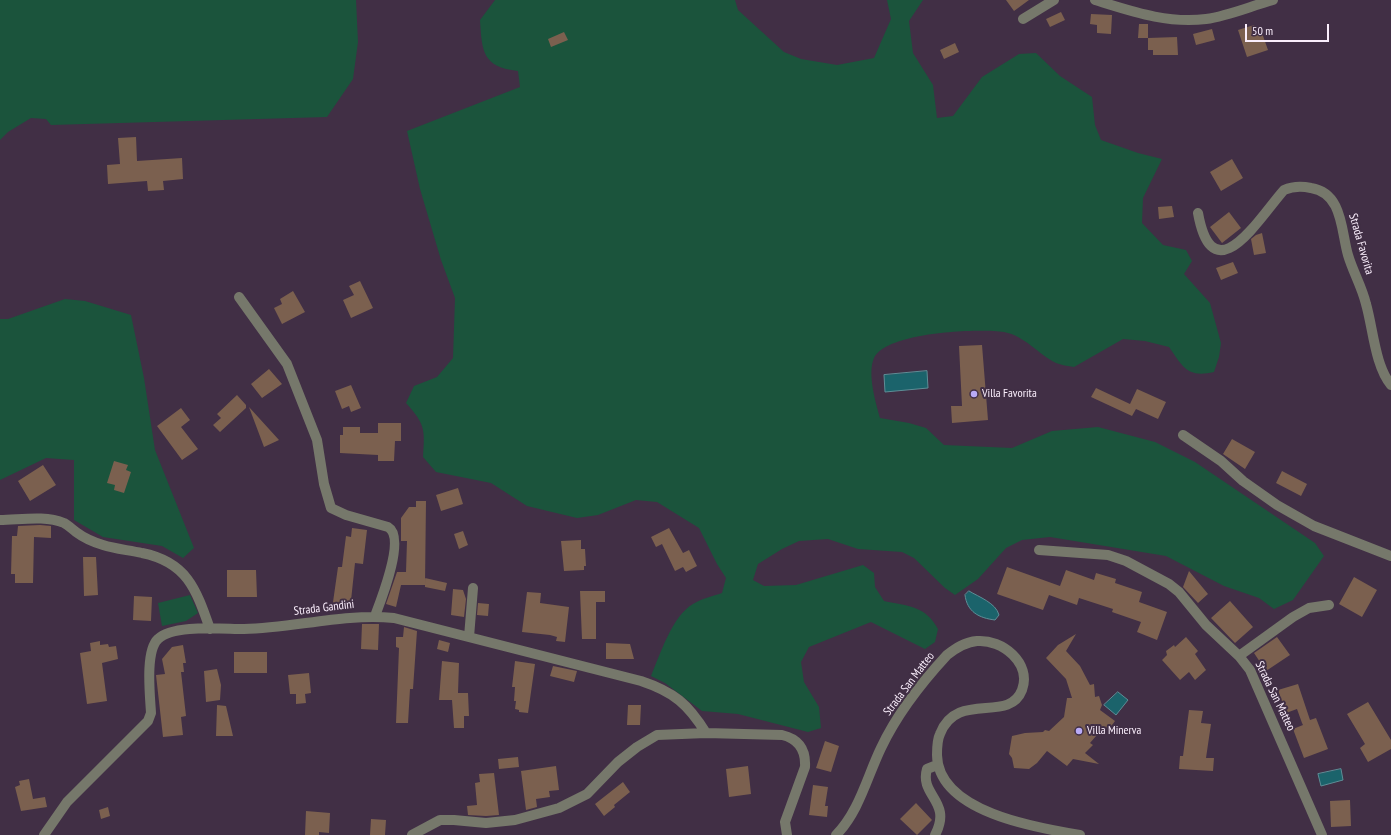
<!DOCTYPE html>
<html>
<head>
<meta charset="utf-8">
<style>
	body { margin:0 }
	#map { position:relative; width:1391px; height:835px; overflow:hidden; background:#412f45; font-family:"PT Sans Narrow",sans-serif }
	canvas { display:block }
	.scale { position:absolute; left:1245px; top:24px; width:84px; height:18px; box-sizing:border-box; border:2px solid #faeefc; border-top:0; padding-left:5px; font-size:12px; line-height:14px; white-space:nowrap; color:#faeefc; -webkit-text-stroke:3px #412f45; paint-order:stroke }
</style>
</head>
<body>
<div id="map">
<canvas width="1391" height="835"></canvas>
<div class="scale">50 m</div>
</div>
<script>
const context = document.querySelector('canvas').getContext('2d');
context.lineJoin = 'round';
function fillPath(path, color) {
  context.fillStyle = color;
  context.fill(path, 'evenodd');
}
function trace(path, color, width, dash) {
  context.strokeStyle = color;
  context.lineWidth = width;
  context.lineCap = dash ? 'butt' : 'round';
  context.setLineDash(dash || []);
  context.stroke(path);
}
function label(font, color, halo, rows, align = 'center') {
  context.font = font + ' "PT Sans Narrow",sans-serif';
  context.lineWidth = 4;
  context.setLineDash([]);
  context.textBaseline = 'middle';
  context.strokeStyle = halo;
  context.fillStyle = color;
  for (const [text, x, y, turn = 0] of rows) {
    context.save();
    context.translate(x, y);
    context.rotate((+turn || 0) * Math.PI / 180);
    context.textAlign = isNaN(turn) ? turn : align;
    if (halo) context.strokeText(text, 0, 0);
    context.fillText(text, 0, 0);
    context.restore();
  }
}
fillPath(new Path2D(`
	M0 0H356L358 42 353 79 327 117 51 125 46 119 31 118 8 132 0 140Z
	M495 0H735L738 10 784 52 801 59 837 65 874 58 891 19 887 0H923L909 21 913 53 933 85 937 118 953 116 982 77 1019 54 1036 53 1060 76 1092 97 1095 125 1101 140 1138 153 1162 159 1143 198 1142 223 1163 245 1186 250 1192 261 1184 274 1210 303 1221 343 1219 357 1214 372C1187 378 1183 367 1169 347L1145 341 1123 339 1074 367C1068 366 1061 365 1056 363 1038 354 1025 336 1004 332 978 328 886 332 874 358 867 374 876 403 880 418L909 423 926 428 944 445 1012 448 1052 431 1098 427 1155 442 1195 462 1315 543 1324 556 1293 600 1274 609 1259 598 1224 586 1166 556 1050 537 1022 540 1006 548 978 579 955 595 945 588 914 558 902 552 858 549 828 539 799 541 782 549 758 564 753 580 764 586 796 585 863 565 874 573 875 587 884 601C908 606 926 606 938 629L935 642 925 649 871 622 809 647 801 662 804 682 819 707 821 728 808 732 738 714 702 711 665 683 651 676C660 655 672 616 693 604 701 599 713 596 722 593L726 578 717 564 699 528 657 502 636 500 598 515 577 518 527 506 491 483 436 472 423 457C425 429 425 424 406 403L414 386 437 377 453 358 455 298 441 260 420 189 407 131 520 87 518 71C482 67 482 51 480 20Z
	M65 299 85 301 131 315 144 378 155 450 194 548 183 558 162 546 103 537 74 520V460L46 458 0 480V319H8Z
	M190 595 198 613 186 621 162 626 158 603Z`), '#1b543c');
const water = new Path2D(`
	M927 371 928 388 885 392 884 375Z
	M969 591C979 597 996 603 999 615L995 620C979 618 967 612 965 595Z
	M1118 692 1128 700 1116 715 1104 705Z
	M1341 769 1343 780 1321 786 1318 774Z`);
fillPath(water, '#1b636b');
trace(water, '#5e8d96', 1);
fillPath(new Path2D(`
	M1006 0H1029L1014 11Z
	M1061 12 1065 20 1050 27 1046 19Z
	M1091 14 1112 15 1111 34 1097 33V25L1090 24Z
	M1139 24H1148V38H1138Z
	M1254 25 1257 35 1262 33 1268 50 1247 57 1238 30Z
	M1212 29 1215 40 1196 45 1193 34Z
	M564 32 568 40 551 47 548 39Z
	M1177 37 1178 55H1153V50H1148V38Z
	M955 43 959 52 944 59 940 50Z
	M136 137 137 161 182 158 183 179 163 181 164 190 148 191 147 181 108 184 107 165 120 164 118 138Z
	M1232 159 1243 178 1221 191 1210 172Z
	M1172 206 1174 217 1159 219 1158 207Z
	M1229 212 1241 228 1222 243 1210 227Z
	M1262 233 1266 253 1254 255 1251 239 1256 235Z
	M1233 262 1238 273 1221 280 1216 268Z
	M360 281 373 308 351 318 343 300 354 295 349 286Z
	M293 291 305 312 282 324 274 308 282 304 280 299Z
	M982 345 988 420 952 423 951 406H962L959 346Z
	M269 369 282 384 262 398 251 384Z
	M351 385 361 408 351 412 349 406 342 409 335 391Z
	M1096 388 1130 404 1137 389 1166 402 1158 419 1136 409 1132 416 1091 397Z
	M237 395 246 405V408L220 432 213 425 221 418 217 414Z
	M249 407 279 440 264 447Z
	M181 408 190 420 181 427 198 449 182 460 157 426Z
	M378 423H401V441H395L394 461H378V455L340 453V435H343V427H360V433H378Z
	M1232 439 1255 452 1245 469 1223 454Z
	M114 461 128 465 126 470 131 472 124 493 114 490 115 485 107 483Z
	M43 465 56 485 30 501 18 481Z
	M1282 471 1307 484 1301 496 1276 483Z
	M458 488 463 504 441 511 436 495Z
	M416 501H426L425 584V578L447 583 445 591 425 587V585H401L396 607 386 604 397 572H406L407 541H401V518L409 507H416Z
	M40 525 51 526V538L34 537 33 583H15V574H11L12 536H17L18 526Z
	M352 528 367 530 363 564 355 563 350 610 332 609 338 567H342L346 536 351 537Z
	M669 528 683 553 689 550 697 566 686 572 683 567 675 571 662 544 656 547 651 537Z
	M463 531 468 545 459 549 454 534Z
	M581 540V549H585L586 566H584V570L564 571 561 541Z
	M83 557H96L98 595 84 596Z
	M1007 567 1060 586 1066 570 1094 580 1096 573 1116 579 1115 583 1142 592 1139 602 1167 612 1157 640 1137 632 1141 622 1112 612 1113 609 1079 598 1077 605 1049 595 1043 610 997 594Z
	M227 570H256L257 597H227Z
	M1189 571 1208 594 1198 603 1183 587Z
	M1354 577 1377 590 1362 617 1339 604Z
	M453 589 463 590 466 599 464 617 451 615Z
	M580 591H605V602H596V639H582Z
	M527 592 541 593 540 603 569 607 565 642 556 641 557 637 550 635 522 632Z
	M134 596 152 597 151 621 133 620Z
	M1230 601 1253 627 1235 643 1211 618Z
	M478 603 489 604 488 616 477 615Z
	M362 624H379L378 650 361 649Z
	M404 627 417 631 413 689H410L408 723H396L399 648 396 647V637H403Z
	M1076 634 1066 651 1080 666 1090 685 1094 684 1095 697 1099 696 1102 705 1100 710 1115 721 1110 728 1108 726 1105 729 1103 728 1090 743 1093 745 1085 753 1099 764 1073 759 1067 766 1047 751 1037 763 1029 769 1014 768 1012 758 1009 754 1012 736 1025 733 1043 732 1045 730 1049 731 1064 717 1067 698H1072L1066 679 1046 658 1058 645Z
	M1186 637 1198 651 1195 654 1206 670 1195 680 1189 672 1180 680 1162 660 1167 655 1166 651 1174 645 1175 647Z
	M1277 637 1290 655 1266 671 1254 653Z
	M439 640 450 643 448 652 437 649Z
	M100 641V645L108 644 109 647 116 646 118 659 102 663 107 701 87 704 80 653 91 651 90 643Z
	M606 643 630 644 634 659H606Z
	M183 645 186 663H183L184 672H181L186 716 181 717 183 735 163 737 156 675 165 674 162 659 172 647Z
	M234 652H267V673H234Z
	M442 661 459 663 458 693H468L469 716H464V728H454L452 700H439Z
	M515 661 535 664 528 713 519 712V710L515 709 516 701H514L515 687H512Z
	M553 666 577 671 574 682 550 676Z
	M217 669 221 685 220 700 206 702 204 671Z
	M309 673 311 693 305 694 306 703 296 704V694H290L288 675Z
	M1298 684 1310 720 1316 718 1328 749 1304 758 1293 729 1303 725 1302 723 1297 709 1286 713 1278 690Z
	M1368 702 1391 740V749L1368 762 1360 748 1365 744 1347 714Z
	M217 705 226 706 233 736H216Z
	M628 705H641L640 725H627Z
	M1189 710 1203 711 1201 723 1211 724 1206 758H1214L1213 771 1179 769 1180 756H1183Z
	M825 741 839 746 831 772 816 768Z
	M518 757 519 767 499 769 498 759Z
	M556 766 559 790 549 791 550 797 536 799 537 807 526 810 521 771Z
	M748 766 751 794 729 797 726 769Z
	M494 773 499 815 486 816 468 815 467 806 477 805 475 783 480 782 479 774Z
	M29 779 33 799 45 797 47 807 21 811 15 787 20 785 19 781Z
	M623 782 630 792 614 805 615 807 604 816 595 804Z
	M813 785 828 787 825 806H828L827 817 809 815Z
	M1350 800 1351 826 1331 827 1330 801Z
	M916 803 932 820 917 835 900 819Z
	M108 807 110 816 101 819 99 810Z
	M306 811 330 813 329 833 319 832V835H305Z
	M371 819 386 820 385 835H370Z`), '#7b604f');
trace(new Path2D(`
	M1095 0C1131 11 1167 24 1206 19 1228 16 1251 6 1273 0
	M1023 19 1054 0
	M1198 213C1213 296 1259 218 1284 190 1293 186 1302 186 1311 188 1343 193 1341 231 1348 255 1353 272 1362 287 1366 304 1373 328 1375 366 1391 385
	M239 297 287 364 317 440 324 484 331 508 346 515 388 527C406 537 381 600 375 616
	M1183 435 1221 461 1243 481 1277 505 1314 526 1391 556
	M0 520C19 520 45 515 64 523 68 525 72 529 76 532 84 538 93 542 103 545 115 549 129 550 142 553 187 562 196 589 210 629
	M1039 550 1108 555 1126 561 1169 584 1179 592 1206 625 1239 656 1250 670 1322 835
	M469 637 473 588
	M1239 656 1293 617 1309 608 1329 605
	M44 835 67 802 148 721 151 713C150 695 145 651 158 639 173 624 222 629 244 629 294 628 344 613 394 618L641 681C674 692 688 704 706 733
	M412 835 440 820H454L486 823 515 820 559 808 587 794 618 762 637 747 657 735 706 733 782 735C799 739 806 750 805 767L785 822 787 835
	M836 835C859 812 867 777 881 748 896 716 923 681 947 655 956 648 965 642 977 641 1002 639 1032 663 1022 690 1009 724 957 690 940 734 937 740 937 749 937 755 938 812 1037 828 1080 835
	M935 835C953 801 919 796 927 769L937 765`), '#76786b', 10);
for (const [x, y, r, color] of [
	[974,394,4,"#b9abf7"],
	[1079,731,4,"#b9abf7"]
]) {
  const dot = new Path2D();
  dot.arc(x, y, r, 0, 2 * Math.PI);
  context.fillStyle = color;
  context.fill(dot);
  trace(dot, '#412f45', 1.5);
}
label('12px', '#faeefc', '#412f45', [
	["Strada Favorita",1361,244,74],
	["Strada Gandini",324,608,-7],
	["Strada San Matteo",909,684,-53],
	["Strada San Matteo",1275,696,64]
]);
label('12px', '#faeefc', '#412f45', [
	["Villa Favorita",982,394],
	["Villa Minerva",1087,731]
], 'left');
</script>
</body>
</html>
